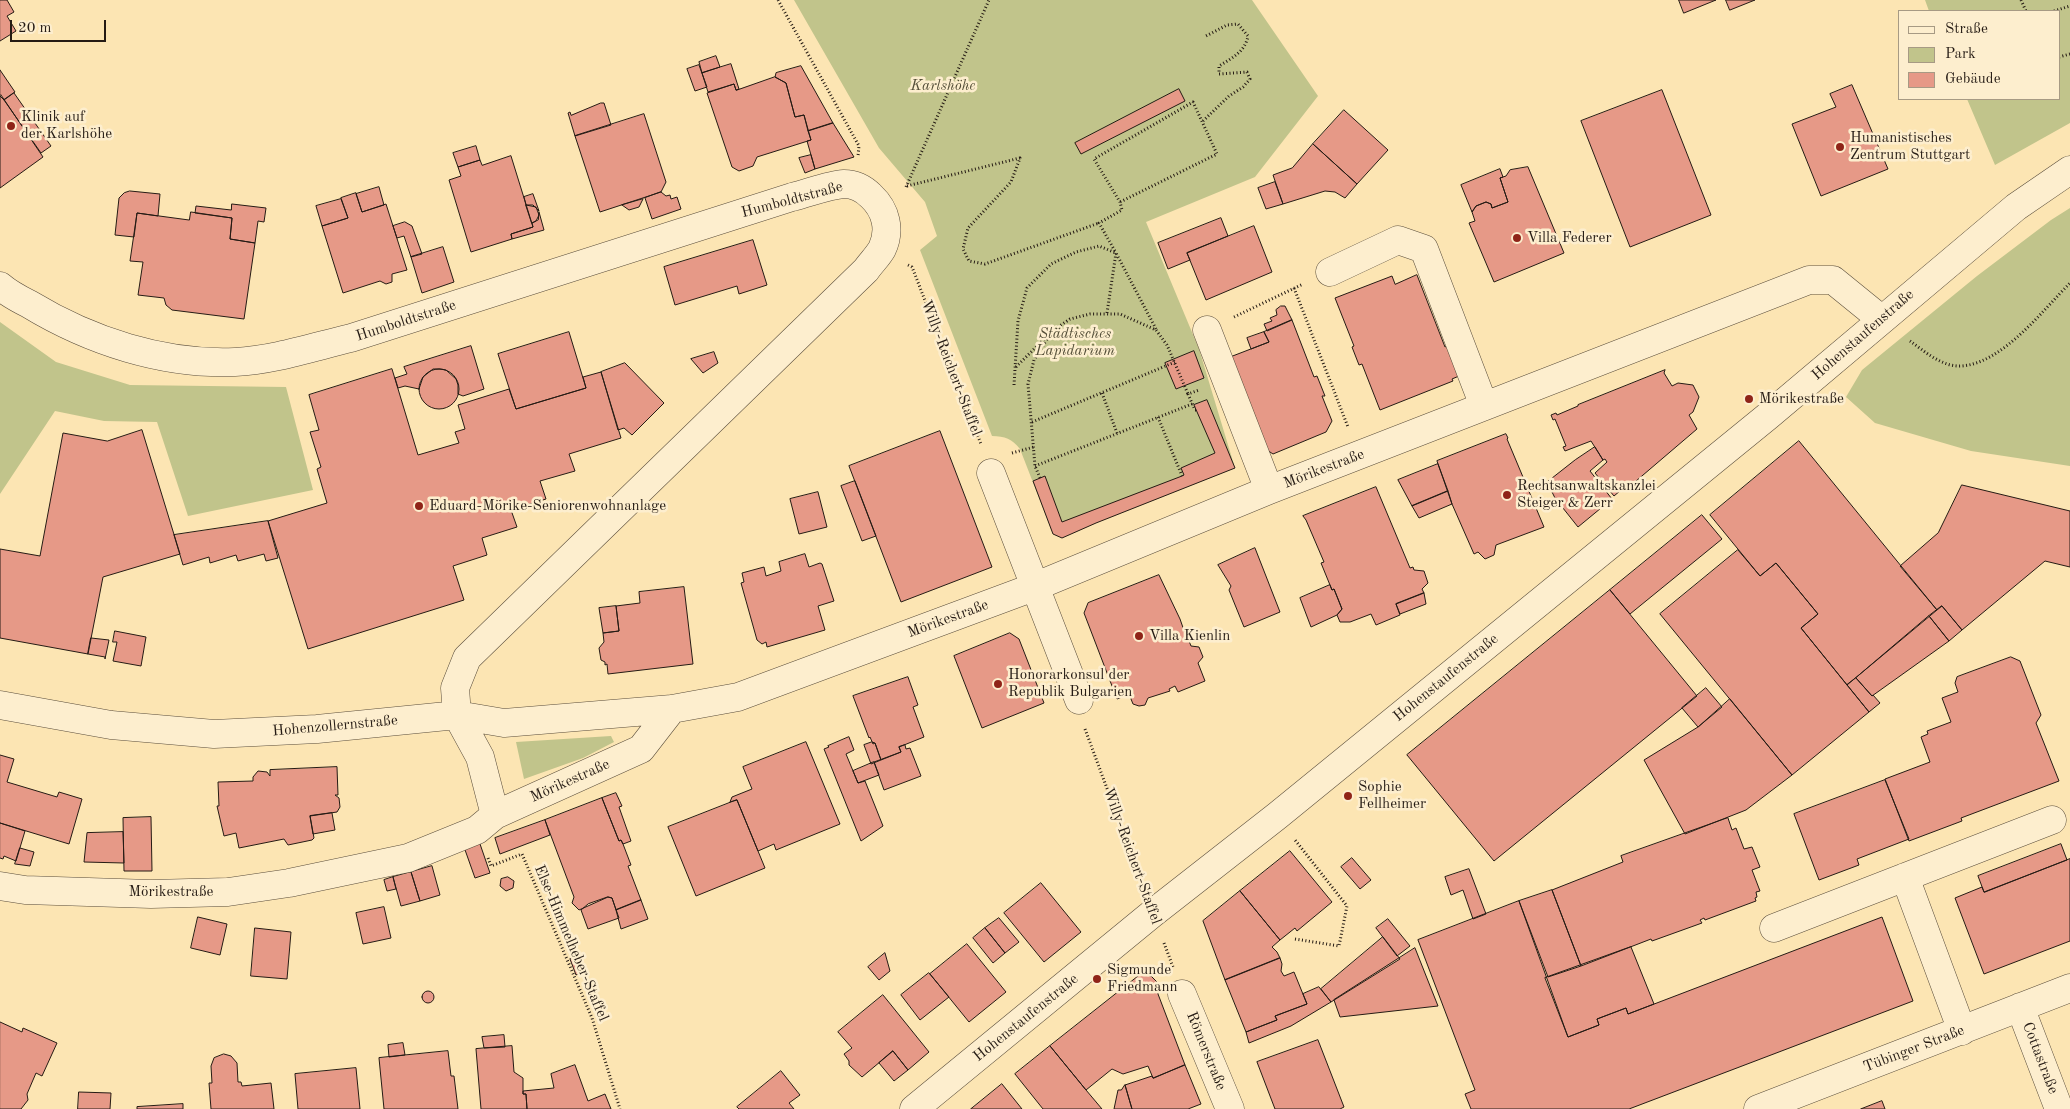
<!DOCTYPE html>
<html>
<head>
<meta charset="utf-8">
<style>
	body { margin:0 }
	#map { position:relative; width:2070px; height:1109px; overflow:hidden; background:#fce5b3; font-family:"Old Standard TT",serif }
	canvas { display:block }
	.legend { position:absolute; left:1898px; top:10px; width:162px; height:90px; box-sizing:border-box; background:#fdeece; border:1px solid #a79a84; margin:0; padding:6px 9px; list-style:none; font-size:15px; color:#251b14 }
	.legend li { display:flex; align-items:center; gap:10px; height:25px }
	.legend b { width:25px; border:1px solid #a79a84 }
	.scale { position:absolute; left:10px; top:20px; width:96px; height:22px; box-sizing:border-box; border:2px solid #251b14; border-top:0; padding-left:6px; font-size:15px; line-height:18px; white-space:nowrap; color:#251b14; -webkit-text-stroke:4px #fdeece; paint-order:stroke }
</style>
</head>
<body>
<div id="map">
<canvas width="2070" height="1109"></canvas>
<ul class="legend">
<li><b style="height:6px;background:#fdeece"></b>Straße</li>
<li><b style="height:14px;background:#c1c48b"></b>Park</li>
<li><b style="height:14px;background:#e69987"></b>Gebäude</li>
</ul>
<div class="scale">20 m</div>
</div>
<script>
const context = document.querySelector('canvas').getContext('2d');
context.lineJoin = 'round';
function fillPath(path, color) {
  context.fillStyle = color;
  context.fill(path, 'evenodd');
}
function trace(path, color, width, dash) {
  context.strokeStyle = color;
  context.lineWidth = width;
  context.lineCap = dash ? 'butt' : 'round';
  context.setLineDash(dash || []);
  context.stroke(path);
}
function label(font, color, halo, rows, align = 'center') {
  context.font = font + ' "Old Standard TT",serif';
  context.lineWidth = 5;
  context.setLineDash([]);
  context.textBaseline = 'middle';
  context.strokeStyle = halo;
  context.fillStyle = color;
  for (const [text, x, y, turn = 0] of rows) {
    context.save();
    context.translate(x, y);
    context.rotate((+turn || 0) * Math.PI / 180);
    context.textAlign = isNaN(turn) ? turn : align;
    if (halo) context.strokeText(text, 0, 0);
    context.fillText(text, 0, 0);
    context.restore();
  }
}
fillPath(new Path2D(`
	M794 0H1252L1318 96 1255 177 1146 222 1199 349 1235 468 1096 523 1062 538 1053 534 1020 449C1012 439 1005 436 992 436L920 250 937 236 925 202 879 148Z
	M1925 0H2070V123L1995 165 1967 99H2059V11H1929Z
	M2070 208V466L1971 451 1875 423 1846 397 1862 370 1977 276 2051 220Z
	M0 322 56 362 130 385 286 387 313 490 188 516 157 422 104 421 55 411 0 494Z
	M611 736 614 742 583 758 524 779 516 742Z`), '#c1c48b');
const building = new Path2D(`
	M0 0H7L14 12 7 16 16 31 0 41Z
	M1679 0H1716L1684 13Z
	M1726 0H1755L1730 10Z
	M716 56 720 67 702 73 699 62Z
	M731 64 739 89 736 90 734 84 708 92 702 73Z
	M699 65 707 87 695 91 687 69Z
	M801 66 833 123 808 131 804 115 795 117 786 83 775 77 776 73Z
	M0 70 15 92 4 100 0 96Z
	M775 77 786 83 795 117 804 115 811 140 757 157 753 166 739 171 732 167 707 93 734 84 736 90Z
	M1852 85 1888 169 1821 196 1792 124 1836 107 1830 94Z
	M1179 89 1185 101 1081 154 1075 143Z
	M1662 90 1711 215 1630 247 1581 121Z
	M14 93 51 146 41 153 4 100Z
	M1 95 43 157 0 188V96Z
	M601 103H604L611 125 575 136 568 113 570 112 571 115Z
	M1344 110 1388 150 1357 184 1313 144Z
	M644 114 666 182 661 192 600 212 575 136Z
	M833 123 854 157 815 169 807 141 811 140 808 131Z
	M1313 144 1357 184 1345 198 1335 192 1325 191 1283 204 1273 175 1292 168Z
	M476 146 480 160 458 167 453 153Z
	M811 155 815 169 805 173 799 158Z
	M511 156 533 227 511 234 512 239 471 252 449 180 461 176 458 167 480 160 482 165Z
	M1528 167 1564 253 1494 282 1469 223 1475 221 1472 212 1476 206 1486 202 1491 204 1492 208 1508 202 1500 178 1506 176 1510 170Z
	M1500 169 1503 177 1500 178 1508 202 1492 208 1491 204 1486 202 1476 206 1472 212 1461 185Z
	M1275 182 1283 204 1266 209 1258 188Z
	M379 187 384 205 362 212 356 194Z
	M130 191 160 194 158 216 137 213 134 237 115 235 119 198 124 193Z
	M661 192 666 196 670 195 671 199 677 197 681 209 652 219 645 198Z
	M356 193 362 212 386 204 407 270 392 274V282L386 284 380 281 343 293 322 226 348 218 341 198Z
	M533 194 539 211 533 205H526L524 197Z
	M341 199 348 218 322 226 316 206Z
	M643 199 639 207 629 210 622 205Z
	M232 204 266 208 264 222 258 221 255 243 230 239 232 218 195 213 196 206 231 210Z
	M526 205 536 207 539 215 536 221 532 223Z
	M191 212 232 218 230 239 255 243 244 319 172 310 166 305 164 298 138 295 143 262 130 261 137 213 189 220Z
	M539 212 544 230 512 239 511 234 533 227 532 223 538 220Z
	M1221 218 1228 236 1187 253 1190 260 1168 269 1158 243Z
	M405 222 412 226 422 254 411 257 404 236 397 238 393 226Z
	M1254 226 1272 272 1206 300 1187 253Z
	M753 240 767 285 739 294 737 286 675 305 664 267Z
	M443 247 454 282 422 293 411 257Z
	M1417 275 1445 347 1447 346 1459 376 1452 379 1453 381 1380 410 1362 364 1359 365 1352 347 1354 346 1335 298 1392 276 1395 284Z
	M1281 306H1285L1292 320 1267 331 1264 324 1272 321 1270 318 1277 315 1276 310Z
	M1292 320 1314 377 1317 376 1325 396H1322L1332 421 1326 432 1273 454 1267 450 1230 357 1269 342 1264 332Z
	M569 332 586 388 516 409 498 354Z
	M1264 332 1269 342 1251 349 1247 338Z
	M471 346 484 389 463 396 458 394V385L456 379 446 370 440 369H433L423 377 419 389 405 386 398 388 395 378 407 374 404 367Z
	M1194 351 1204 378 1176 389 1165 363Z
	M714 352 718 363 703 373 691 359Z
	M625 363 664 403 632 435 624 428 618 430 601 372Z
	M392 369 418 455 459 443 455 432 465 429 458 405 509 389 516 409 586 388 583 377 601 372 621 438 569 454 575 471 540 481 546 499 511 510 517 527 482 538 487 555 453 566 464 600 308 649 268 521 327 503 317 469 321 467 310 432 319 430 309 395Z
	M419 389a20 20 0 1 1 40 0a20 20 0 1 1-40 0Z
	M1665 370 1664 373 1672 386 1678 383 1693 385 1699 397 1693 412 1689 415 1697 429 1629 487 1627 485 1614 496 1595 473 1607 462 1605 459 1603 460 1591 441 1565 451 1563 447 1566 446 1555 419 1553 420 1551 415 1556 413 1557 415 1578 406V405Z
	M1207 400 1235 468 1096 523 1062 538 1053 534 1033 481 1045 476 1062 522 1182 476 1184 475 1181 468 1215 453 1194 405Z
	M142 430 180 554 103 577 88 654 0 638V549L40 556 63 433 107 441Z
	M940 431 992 567 901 602 849 466Z
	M1506 434 1508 438 1507 439 1544 527 1496 545 1494 555 1485 559 1478 552 1474 554 1452 504 1437 461Z
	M1799 441 1937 610 1847 685 1801 628 1818 614 1776 563 1760 576 1710 515Z
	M1595 447 1603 460 1590 471 1612 499 1578 527 1555 498 1547 482 1575 460Z
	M1438 464 1448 491 1412 506 1398 480Z
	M855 481 876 536 862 541 841 486Z
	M1962 485 2070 511V567L2045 561 1962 630 1942 606 1937 610 1900 566 1938 533Z
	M1376 487 1410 568 1413 567 1414 570 1424 571 1428 583 1422 589 1424 593 1396 604 1400 615 1376 625 1371 614 1350 622H1340L1337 615 1342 609 1334 589 1332 590 1321 563 1324 562 1306 520 1303 516Z
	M1448 491 1452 504 1419 518 1412 506Z
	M818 492 827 527 799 534 790 499Z
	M1702 515 1722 539 1630 614 1610 590Z
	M268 521 278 558 266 561 264 554 238 561 236 555 210 563 209 557 183 565 174 535Z
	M1255 548 1280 612 1244 627 1229 590 1231 586 1218 565Z
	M1738 550 1760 576 1776 563 1818 614 1801 628 1869 712 1792 775 1660 614Z
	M805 554 809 567 820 563 822 564 834 601 818 606 825 630 767 647 766 642 762 644 757 640 741 583 744 582 742 573 764 567 766 576 781 571 779 562Z
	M1159 575 1180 619 1188 642 1189 641 1191 646 1199 647 1203 657 1198 663 1205 681 1178 692 1175 686 1169 689 1170 691 1148 698 1145 705 1139 706 1133 704 1131 699 1132 693 1117 699 1084 613 1088 603Z
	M1330 585 1332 590 1334 589 1342 609 1337 615 1311 627 1300 598Z
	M684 587 693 664 608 674 607 664 605 665V662L601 660 599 648 604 642 603 633 619 631 616 606 640 603 639 592Z
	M1610 590 1697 696 1494 861 1407 755Z
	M1424 593 1426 604 1400 614 1396 604Z
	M616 606 619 631 603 633 599 608Z
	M1942 606 1962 630 1949 641 1929 616Z
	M1929 616 1949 641 1872 696 1856 678Z
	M115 631 146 637 141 666 113 661 117 642H113Z
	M1010 633 1019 639 1044 703 982 728 954 656Z
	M91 638 109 640 105 659V657L88 654Z
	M2011 657 2020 661 2041 715 2036 723 2059 781 1961 818 1962 821 1909 841 1885 779 1930 762 1921 737 1928 734 1927 731 1951 722 1942 698 1958 692 1955 683 1957 677Z
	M908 677 918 705 913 707 924 737 899 747 901 752 881 760 875 743 873 744 870 737 869 738 853 696Z
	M1856 678 1872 696 1873 695 1880 703 1869 712 1847 685Z
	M1706 688 1722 707 1698 727 1682 708Z
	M1730 699 1792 775 1746 810 1685 834 1644 760 1698 727Z
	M849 737 854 750 846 754 858 783 865 781 883 826 861 841 824 749 829 747 828 746Z
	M806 742 840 824 776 850 774 844 758 851 737 800 730 802 732 797 752 789 743 767Z
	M872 742 875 743 881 760 871 764 864 745Z
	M905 745 906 749 910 748 921 776 884 790 874 762 901 752 899 747Z
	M0 755 14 759 7 782 57 797 59 792 82 799 69 844 0 823Z
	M874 762 879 775 858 783 853 771Z
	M337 767 338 795H335L339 798 340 807 337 812 310 816 314 838 312 840 288 845 284 839 239 848 236 833 224 836 217 806H219L218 782 253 781V777L258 771 267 772 270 776V770Z
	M1885 780 1909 839 1857 859 1859 865 1819 880 1794 814Z
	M616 793 622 806 619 807 631 841 623 844 621 840 619 841 602 798Z
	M602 798 619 841 621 840 623 844 631 865 628 866 641 900 616 910 612 898 608 897 579 910 572 903 574 897 545 820Z
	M737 800 765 868 696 896 668 827Z
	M332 813 335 830 313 834 310 816Z
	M151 817 152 871H124L123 818Z
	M1728 818 1732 830 1736 828 1744 849 1752 847 1760 867 1752 870 1760 891 1756 892 1757 897 1755 898 1756 901 1705 920 1704 918 1700 920 1702 923 1652 941 1651 939 1581 966 1552 890 1623 862 1621 856Z
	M545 820 550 835 500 854 495 838Z
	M0 823 25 831 16 861 4 856 3 859 0 858Z
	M123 832 124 863 84 862 87 833Z
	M479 841 490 873 475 878 464 847Z
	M2061 844 2067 860 1984 892 1978 876Z
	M20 848 34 852 30 866 15 864Z
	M1290 851 1332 902 1297 931 1295 928 1280 940 1240 891Z
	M1352 858 1371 880 1360 889 1341 867Z
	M2070 859V941L1984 974 1955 898 1982 887 1984 892Z
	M432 866 440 895 420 901 411 872Z
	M1469 869 1486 914 1473 919 1463 890 1451 895 1445 877Z
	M411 872 420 901 401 906 393 877Z
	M393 877 396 889 387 891 384 880Z
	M508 877 514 881 513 888 506 891 500 886 501 879Z
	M1041 883 1081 932 1044 962 1004 913Z
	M1552 890 1581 966 1548 977 1519 901Z
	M1240 891 1280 940 1272 947 1277 952 1280 958 1225 980 1203 921Z
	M608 897 612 898 619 918 588 929 581 910 588 904Z
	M641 900 648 919 621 929 616 910Z
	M1519 901 1568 1037 1599 1025 1597 1019 1626 1008 1628 1014 1882 917 1913 1001 1629 1109H1471L1465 1094 1475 1090 1418 940Z
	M384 907 391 938 363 944 356 913Z
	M198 917 227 924 220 955 191 948Z
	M999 918 1019 942 1005 953 985 928Z
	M1388 919 1410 946 1397 956 1376 928Z
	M255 928 291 932 287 979 251 976Z
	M985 928 1005 953 993 963 973 938Z
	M1383 937 1400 959 1331 1002 1321 989Z
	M967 944 1006 992 969 1022 930 974Z
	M1631 947 1654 1004 1628 1014 1626 1008 1597 1019 1599 1025 1568 1037 1545 978Z
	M1415 948 1438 1006 1340 1017 1334 1000Z
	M885 953 890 971 879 980 868 967Z
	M578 956 584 971 576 975 570 959Z
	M1280 958 1282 964 1281 971 1284 976 1294 972 1307 1004 1275 1016 1277 1020 1246 1032 1225 980Z
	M929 973 949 997 920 1020 901 995Z
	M1141 974 1151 976 1157 982 1158 994 1185 1065 1153 1078 1148 1066 1123 1074 1112 1069 1086 1090 1050 1046Z
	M1319 987 1331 1002 1291 1026 1249 1043 1246 1032 1277 1020 1275 1016 1307 1004 1303 994Z
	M422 997a6 6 0 1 1 12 0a6 6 0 1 1-12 0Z
	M883 995 929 1052 908 1070 893 1051 862 1077 849 1065V1061L844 1054 852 1048 838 1032Z
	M0 1022 22 1032 23 1028 57 1043 42 1076 36 1073 27 1094 28 1100 21 1109H0Z
	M504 1035 505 1047 484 1048 482 1037Z
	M1318 1040 1344 1107 1340 1109H1275L1257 1062Z
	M403 1043 405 1055 389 1057 388 1045Z
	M512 1046 514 1072 523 1078V1094H526L527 1109H481L476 1049Z
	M1050 1046 1086 1090 1102 1109H1043L1015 1074Z
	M448 1051 451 1076H454L458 1109H384L379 1058Z
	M893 1051 908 1070 894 1081 879 1063Z
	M224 1054 231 1056 237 1063 238 1082H241L242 1086 271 1083 274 1109H211L209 1083H212L211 1066 214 1058Z
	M575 1065 588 1101 605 1094 611 1109H527L526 1094H523V1091L554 1088 551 1074Z
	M1185 1065 1201 1104 1188 1109H1132L1125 1085 1152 1076 1153 1078Z
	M356 1068 360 1109H298L295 1074Z
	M781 1071 800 1095 789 1103 794 1109H739L737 1107Z
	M1002 1084 1022 1109H971Z
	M1125 1085 1132 1109H1114L1118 1090H1121Z
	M79 1092 111 1093 110 1109H78Z
	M1882 1101 1885 1109H1861Z
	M183 1104V1109H137V1107Z`);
fillPath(building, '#e69987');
trace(building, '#251b14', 1);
const minor = new Path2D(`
	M1330 272 1398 240 1424 249 1484 406
	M0 286C8 293 19 299 29 304 90 341 163 365 235 362 274 360 313 347 351 338L792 197C809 193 828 185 844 184 855 184 864 189 871 196 886 210 891 230 882 249 878 256 871 263 866 270L467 658 455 688 457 715 480 757 495 815
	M1207 330 1269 490
	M991 473 1079 700
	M0 705 111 725 214 734 317 729 457 715 504 723 672 709 738 697 1034 587 1269 490 1809 280H1833L1881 319
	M1905 877 1962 1031
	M0 886 25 890 151 894 228 892 289 883 408 858 477 830 495 815 641 749 672 709
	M1774 928 2052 820
	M1182 994 1230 1109
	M2020 1007 2059 1109
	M914 1109 1153 913 1277 816 1768 416 2016 207 2070 170
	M1758 1109 2070 988`);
trace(minor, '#5b4e3c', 29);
trace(new Path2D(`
	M778 0 859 146 858 156
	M2021 0 2026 11
	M2054 11 2070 6
	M2059 57 2070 54
	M1203 121 1229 96 1243 87 1250 79 1247 72 1219 74V66C1232 58 1245 52 1248 36L1238 24 1227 25 1204 37
	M907 186 1020 158 1011 182 968 228 963 249 969 261 985 264 1099 223
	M906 187 989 0
	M908 265 912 267 981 444H982
	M1294 288 1348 427
	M1107 313 1116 253 1099 223 1122 210 1120 202 1094 159 1193 102 1217 154 1120 202
	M1234 317 1303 284
	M1910 341C1924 351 1942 367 1961 366 2002 364 2043 310 2070 283
	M1016 367 1048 335
	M1014 385 1018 321 1027 288 1051 264 1076 252 1099 246 1116 253 1156 329
	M1102 393 1117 433
	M1196 410H1195L1188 394 1199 390
	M1158 417 1182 476
	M1032 422 1175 362
	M1012 453 1034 447
	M1035 466 1192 404
	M1040 478 1035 466 1028 384 1034 360 1052 331 1070 319 1090 314H1120L1156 330 1167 345 1188 394
	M1085 729 1142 883
	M488 858 491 866 522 854 592 1018 620 1109
	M1295 939 1339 946 1347 906 1295 840
	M1164 943 1173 967`), '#251b14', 3, [1, 2.5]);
trace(minor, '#fdeece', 28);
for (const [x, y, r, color] of [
	[11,126,5,"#8f2418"],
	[1840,147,5,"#8f2418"],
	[1517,238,5,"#8f2418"],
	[1749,399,5,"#8f2418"],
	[1507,495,5,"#8f2418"],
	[419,506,5,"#8f2418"],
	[1139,636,5,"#8f2418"],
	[998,684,5,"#8f2418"],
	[1348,796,5,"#8f2418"],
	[1097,979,5,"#8f2418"]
]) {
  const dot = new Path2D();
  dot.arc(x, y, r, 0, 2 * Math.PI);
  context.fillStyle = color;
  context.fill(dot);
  trace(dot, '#fdeece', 2);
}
label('italic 15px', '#544e38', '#fdeece', [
	["Karlshöhe",943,86],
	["Städtisches",1075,334],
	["Lapidarium",1075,351]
]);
label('15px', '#251b14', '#fdeece', [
	["Klinik auf",21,117],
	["der Karlshöhe",21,134],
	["Humanistisches",1850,138],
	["Zentrum Stuttgart",1850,155],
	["Villa Federer",1527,238],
	["Mörikestraße",1759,399],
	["Rechtsanwaltskanzlei",1517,486],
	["Steiger & Zerr",1517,503],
	["Eduard-Mörike-Seniorenwohnanlage",429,506],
	["Villa Kienlin",1149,636],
	["Honorarkonsul der",1008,675],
	["Republik Bulgarien",1008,692],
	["Sophie",1358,787],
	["Fellheimer",1358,804],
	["Sigmunde",1107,970],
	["Friedmann",1107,987]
], 'left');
label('15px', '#251b14', '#fdeece', [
	["Humboldtstraße",792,200,-15],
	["Humboldtstraße",406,321,-18],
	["Hohenstaufenstraße",1863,335,-41],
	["Willy-Reichert-Staffel",951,368,69],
	["Mörikestraße",1324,469,-21],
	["Mörikestraße",948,619,-20],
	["Hohenstaufenstraße",1446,678,-39],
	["Hohenzollernstraße",335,726,-5],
	["Mörikestraße",570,781,-24],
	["Willy-Reichert-Staffel",1132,856,70],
	["Mörikestraße",171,892],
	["Else-Himmelheber-Staffel",571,943,67],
	["Hohenstaufenstraße",1026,1018,-39],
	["Tübinger Straße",1914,1049,-21],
	["Römerstraße",1206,1051,68],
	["Cottastraße",2040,1058,69]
]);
</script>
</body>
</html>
